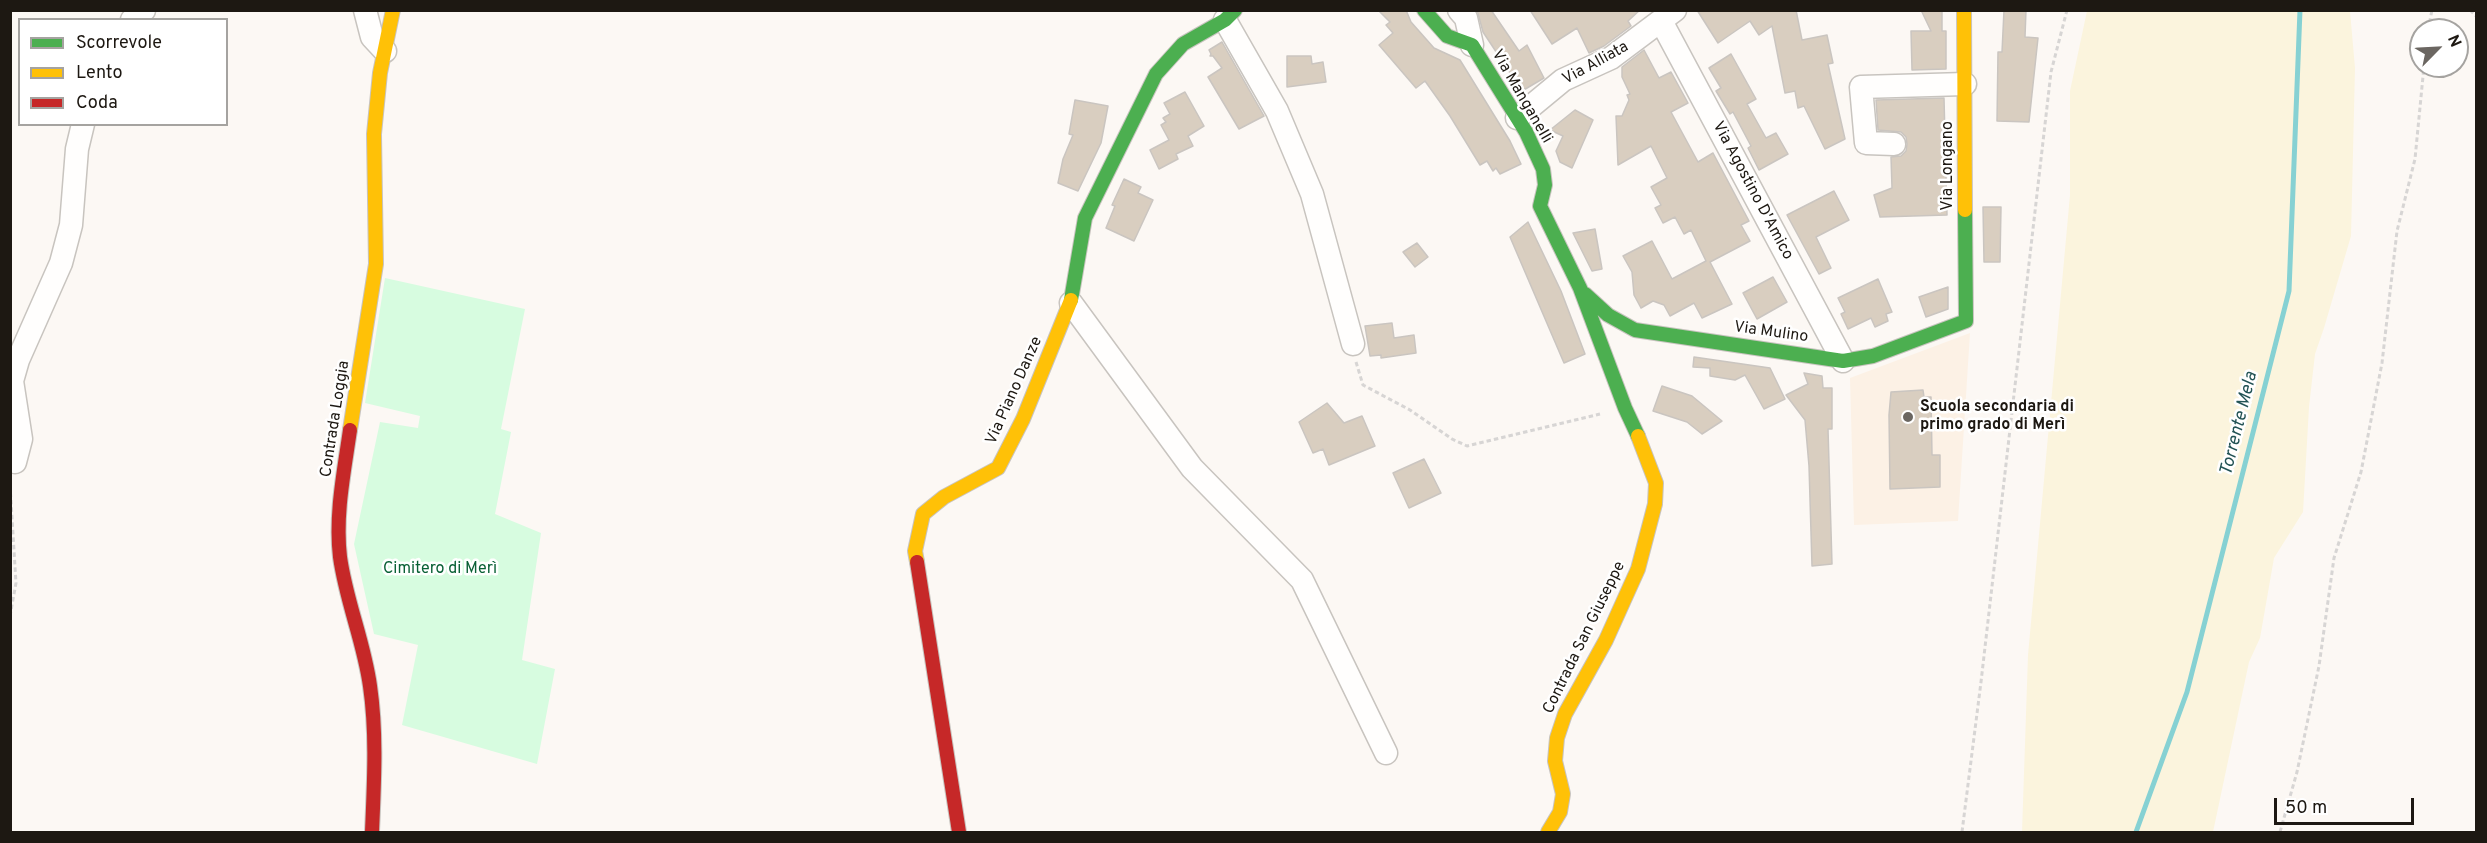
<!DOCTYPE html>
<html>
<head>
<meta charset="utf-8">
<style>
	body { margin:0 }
	#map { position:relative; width:2487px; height:843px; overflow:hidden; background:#fcf8f4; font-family:Overpass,sans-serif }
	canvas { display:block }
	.frame { position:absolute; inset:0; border:12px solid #1d1812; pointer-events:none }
	.legend { position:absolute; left:18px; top:18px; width:210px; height:108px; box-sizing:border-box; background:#fff; border:2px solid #a5a3a0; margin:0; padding:8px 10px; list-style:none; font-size:18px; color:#1d1812 }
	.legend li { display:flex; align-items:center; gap:12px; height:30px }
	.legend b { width:30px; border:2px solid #a5a3a0 }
	.north { position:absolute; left:2409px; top:18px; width:60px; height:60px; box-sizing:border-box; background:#fff; border:2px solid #a5a3a0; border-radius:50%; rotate:66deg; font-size:16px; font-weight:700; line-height:24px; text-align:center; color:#1d1812 }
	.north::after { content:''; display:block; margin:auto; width:21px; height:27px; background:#6b6661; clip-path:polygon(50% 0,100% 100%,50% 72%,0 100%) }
	.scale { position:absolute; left:2274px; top:798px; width:140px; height:27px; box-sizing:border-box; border:3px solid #1d1812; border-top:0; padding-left:8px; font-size:18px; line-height:21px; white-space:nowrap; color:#1d1812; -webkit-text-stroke:4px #fff; paint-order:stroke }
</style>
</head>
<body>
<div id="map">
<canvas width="2487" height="843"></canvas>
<div class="frame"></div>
<ul class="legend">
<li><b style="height:8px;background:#4caf50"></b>Scorrevole</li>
<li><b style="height:8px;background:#ffc107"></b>Lento</li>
<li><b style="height:8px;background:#c62828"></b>Coda</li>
</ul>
<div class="north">N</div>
<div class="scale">50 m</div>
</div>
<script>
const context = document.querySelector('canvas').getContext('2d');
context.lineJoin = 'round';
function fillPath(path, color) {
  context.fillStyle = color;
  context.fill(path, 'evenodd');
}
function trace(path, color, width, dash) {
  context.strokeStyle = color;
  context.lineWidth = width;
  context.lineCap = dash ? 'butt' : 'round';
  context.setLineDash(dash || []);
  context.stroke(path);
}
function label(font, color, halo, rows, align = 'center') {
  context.font = font + ' Overpass,sans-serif';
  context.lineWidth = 5;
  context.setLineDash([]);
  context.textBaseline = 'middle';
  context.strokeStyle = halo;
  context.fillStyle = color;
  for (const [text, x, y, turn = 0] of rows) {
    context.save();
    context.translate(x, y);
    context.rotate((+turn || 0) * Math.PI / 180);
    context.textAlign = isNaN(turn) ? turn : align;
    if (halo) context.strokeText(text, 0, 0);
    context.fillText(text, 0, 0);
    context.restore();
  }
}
fillPath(new Path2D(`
	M1970 333 1958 521 1854 525 1850 378Z`), '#fcf1e5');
fillPath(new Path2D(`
	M385 278 525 309 501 429 511 432 495 514 541 533 522 660 555 669 537 764 402 725 418 645 374 634 354 544 380 422 418 428 420 416 365 403Z`), '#d7fce0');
fillPath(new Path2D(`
	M2087 11H2350L2355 68 2351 236 2324 328 2315 354 2309 407 2303 512 2274 558 2260 638 2249 662 2213 832H2022L2028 655 2070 195V91Z`), '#fbf4dd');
trace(new Path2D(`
	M2136 832 2187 692 2289 291 2300 10`), '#86d1d3', 5);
const building = new Path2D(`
	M1378 10H1406L1411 22 1434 48 1460 60 1510 141 1521 164 1500 174 1496 168 1493 171 1487 161 1480 165 1450 116 1425 81 1416 88 1379 45 1393 33 1386 25 1390 22Z
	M1477 10H1491L1519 51 1527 45 1544 78 1522 91 1483 32Z
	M1530 10H1640L1628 21 1631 26 1604 46 1589 53 1577 28 1552 44Z
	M1697 10H1796L1802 40 1827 35 1833 63 1828 64 1845 139 1825 149 1804 106 1798 108 1795 91 1785 93 1772 26 1759 35 1750 21 1718 43Z
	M1921 10H1942V31H1946V69L1912 70 1911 31H1931Z
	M2004 10H2026L2025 37 2038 38 2029 122 1997 121 1998 52H2002Z
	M1222 42 1264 116 1239 129 1208 77 1222 68 1213 56H1210L1211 54 1209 50Z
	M1644 50 1659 78 1671 72 1688 103 1671 112 1698 162 1713 153 1749 221 1741 225 1750 241 1710 262 1732 304 1702 318 1694 303 1670 316 1664 305 1653 301 1641 308 1634 295 1632 272 1623 256 1652 241 1672 279 1706 261 1691 230 1684 234 1675 217 1663 223 1655 208 1661 205 1651 187 1667 178 1651 146 1618 165 1616 116H1622L1629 100 1627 95 1630 94 1622 77V67Z
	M1731 54 1756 99 1747 104 1766 138 1776 133 1788 154 1759 170 1748 148 1751 146 1733 112 1730 114 1716 91 1721 88 1709 68Z
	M1287 56H1311L1312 64 1323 62 1326 82 1287 87Z
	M1185 92 1204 126 1188 136 1193 146 1176 154 1178 159 1159 169 1150 150 1169 140 1161 125 1166 122 1163 118 1170 114 1164 103Z
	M1944 98 1947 215 1880 217 1874 195 1892 188 1891 157 1901 156 1906 151 1907 144 1906 137 1901 132 1878 130 1876 100Z
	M1075 100 1108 106 1101 143 1078 191 1058 183 1063 159 1073 135 1069 134Z
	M1575 110 1593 120 1572 168 1560 162 1556 151 1563 136 1550 130Z
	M1124 179 1141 187 1138 193 1153 200 1134 241 1106 228 1115 206 1112 205Z
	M1834 191 1849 220 1816 237 1831 268 1819 274 1787 215Z
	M1983 207H2001L2000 262H1984Z
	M1528 222 1561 291 1585 354 1564 363 1510 237Z
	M1595 229 1602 269 1592 271 1573 233Z
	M1417 243 1428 257 1415 267 1403 252Z
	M1773 277 1787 302 1757 319 1743 293Z
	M1878 279 1892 312 1886 314 1888 321 1875 327 1871 318 1848 329 1841 314 1845 312 1838 298Z
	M1948 287V309L1926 317 1919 297Z
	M1392 323 1394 338 1414 335 1416 353 1381 358V355L1370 356 1365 326Z
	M1694 357 1770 368 1785 399 1764 409 1745 375 1735 380 1710 376V368L1693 367Z
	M1804 373 1822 376 1823 388H1832V429H1828L1832 564 1812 566 1809 466 1805 420 1786 395 1808 384Z
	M1662 386 1692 396 1722 421 1702 434 1687 422 1653 411Z
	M1923 390 1924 397H1931L1932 455H1940V487L1890 489 1889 415 1891 392Z
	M1327 403 1344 423 1362 416 1375 446 1329 465 1323 449 1313 453 1299 422Z
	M1424 459 1441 493 1409 508 1393 473Z`);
fillPath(building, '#d9cec0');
trace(building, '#cac5c0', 1.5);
const street = new Path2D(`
	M365 10 372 37 385 51
	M1459 10 1466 18 1472 45
	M132 20 144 10
	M1225 20 1277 111 1312 194 1353 344
	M1661 21 1843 361
	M1517 118 1563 80 1611 58 1675 10
	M1894 144 1866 143 1861 87 1965 84
	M1071 303 1192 468 1302 580 1386 753
	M15 462 21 439 12 381 18 360 61 263 71 225 77 149 83 124`);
const fast = new Path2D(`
	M1424 10 1447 36 1472 45 1526 132 1543 169 1545 185 1540 206 1580 288 1625 408 1638 436
	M1585 294 1608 315 1635 330 1843 361 1873 356 1966 321 1965 210
	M1071 300 1085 218 1156 74 1183 44 1225 20 1235 10`);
const slow = new Path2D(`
	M1964 10 1965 210
	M350 430 376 264 374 134 380 73 393 10
	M917 562 915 551 923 514 944 497 998 468 1023 419 1071 300
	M1548 832 1560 812 1563 794 1555 761 1557 738 1565 714 1606 640 1638 569 1655 504 1656 483 1638 436`);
const jam = new Path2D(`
	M350 430C344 472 335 515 340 557 346 601 364 642 370 686 377 734 374 784 372 832
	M917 562 959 832`);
trace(street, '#c8c4bf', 25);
trace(fast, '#c8c4bf', 16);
trace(slow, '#c8c4bf', 16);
trace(jam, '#c8c4bf', 16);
trace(new Path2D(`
	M2470 10 2476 16
	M2428 30 2432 10
	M1356 362 1363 385 1410 410 1452 439 1467 446 1600 414
	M10 485 16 583 10 616
	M1962 832 1981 682 2051 72 2067 10
	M2280 832 2297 772 2319 666 2334 558 2361 472 2382 363 2397 231 2415 159 2424 66`), '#d7d5d4', 3, [4.5, 3]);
trace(street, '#fffefd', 22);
trace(fast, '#4caf50', 14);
trace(slow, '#ffc107', 14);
trace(jam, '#c62828', 14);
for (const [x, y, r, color] of [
	[1908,417,6,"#6b6661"]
]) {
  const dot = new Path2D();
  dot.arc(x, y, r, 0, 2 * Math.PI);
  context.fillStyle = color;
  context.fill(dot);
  trace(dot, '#fff', 2);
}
label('16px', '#1d1812', '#fff', [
	["Via Alliata",1596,64,-29],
	["Via Manganelli",1521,97,60],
	["Via Longano",1949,166,-90],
	["Via Agostino D'Amico",1752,191,62],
	["Via Mulino",1771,333,8],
	["Via Piano Danze",1015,391,-66],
	["Contrada Loggia",336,419,-81],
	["Contrada San Giuseppe",1585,638,-64]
]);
label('bold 16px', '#1d1812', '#fff', [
	["Scuola secondaria di",1920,408],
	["primo grado di Merì",1920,426]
], 'left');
label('16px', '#096035', '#fff', [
	["Cimitero di Merì",440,570]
]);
label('italic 18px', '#235355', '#fff', [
	["Torrente Mela",2240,424,-76]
]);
</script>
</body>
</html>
